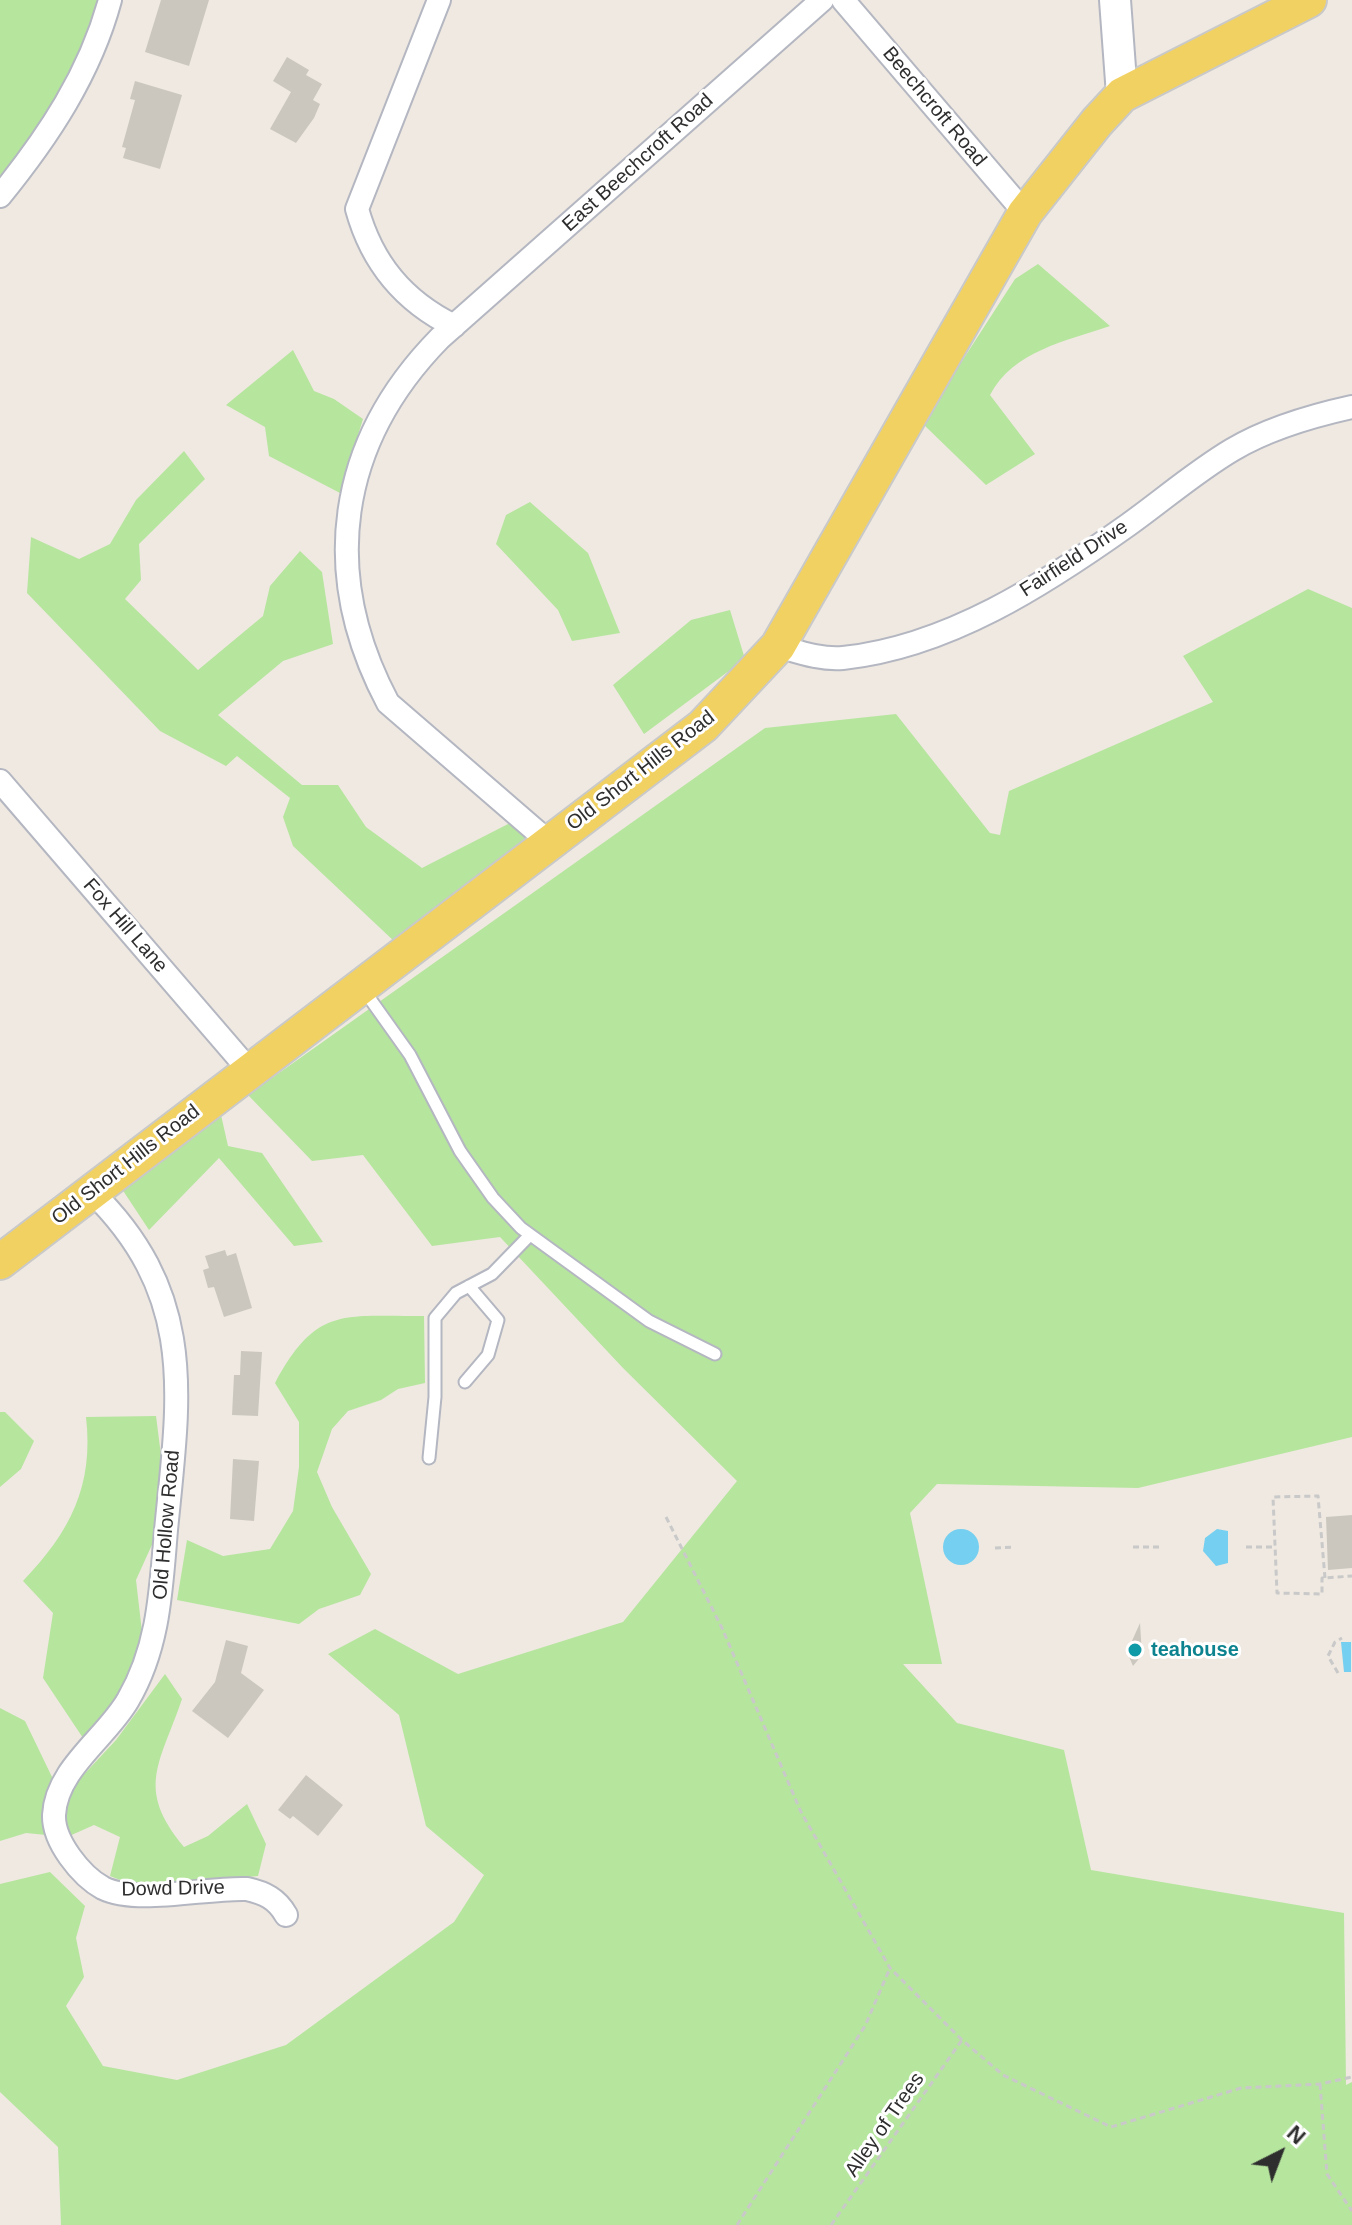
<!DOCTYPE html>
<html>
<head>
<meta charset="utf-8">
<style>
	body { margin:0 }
	#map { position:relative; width:1352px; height:2225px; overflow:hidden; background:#efe9e1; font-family:Helvetica,sans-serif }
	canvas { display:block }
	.north { position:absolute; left:1240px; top:2113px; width:80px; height:80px; -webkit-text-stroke:6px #fff; paint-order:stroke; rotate:42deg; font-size:22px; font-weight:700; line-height:32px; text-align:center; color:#2e2e2e }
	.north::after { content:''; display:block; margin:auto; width:28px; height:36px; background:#2e2e2e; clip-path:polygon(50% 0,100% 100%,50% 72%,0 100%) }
</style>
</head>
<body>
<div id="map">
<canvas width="1352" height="2225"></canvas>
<div class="north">N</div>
</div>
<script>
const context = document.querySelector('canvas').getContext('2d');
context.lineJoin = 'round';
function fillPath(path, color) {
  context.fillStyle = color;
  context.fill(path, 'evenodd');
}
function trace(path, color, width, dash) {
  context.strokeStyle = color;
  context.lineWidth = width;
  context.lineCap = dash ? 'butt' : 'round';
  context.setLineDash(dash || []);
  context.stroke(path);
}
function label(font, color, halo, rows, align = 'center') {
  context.font = font + ' Helvetica,sans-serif';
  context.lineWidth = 6;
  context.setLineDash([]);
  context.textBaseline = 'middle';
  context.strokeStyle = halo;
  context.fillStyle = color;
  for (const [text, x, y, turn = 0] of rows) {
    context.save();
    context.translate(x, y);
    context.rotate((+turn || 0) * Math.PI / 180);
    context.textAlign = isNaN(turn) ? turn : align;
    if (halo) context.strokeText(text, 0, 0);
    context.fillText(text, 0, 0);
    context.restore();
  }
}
fillPath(new Path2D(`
	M0 0H106L102 21 0 199Z
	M1038 264 1110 326C1066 341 1013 351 990 395L1035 454 986 485 922 423 1015 279Z
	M293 350 314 391 334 399 363 419 340 493 269 456 265 427 226 405Z
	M184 451 205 479 139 544 141 580 125 599 198 670 263 616 270 586 300 551 322 572 333 644 283 661 218 715 302 785H338L366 827 422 868 510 823 537 843 396 943 293 846 283 817 290 798 237 756 226 766 160 731 27 593 31 537 79 559 110 544 136 500Z
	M530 502 588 553 620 633 572 641 558 610 496 544 506 515Z
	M1308 589 1352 608V1437L1138 1488 937 1484 910 1513 942 1664H903L957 1723 1064 1750 1091 1870 1344 1913 1346 2085 1352 2082V2225H61L58 2147 0 2092V1884L50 1872 85 1906 76 1938 84 1977 66 2006 103 2066 177 2080 286 2045 454 1922 484 1875 426 1826 399 1715 328 1654 375 1629 458 1674 623 1622 737 1481 623 1368 500 1237 432 1246 363 1155 312 1161 248 1095 765 728 896 714 990 833 1000 835 1009 791 1213 702 1183 656Z
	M730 610 745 659 644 734 613 685 691 620Z
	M219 1106 228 1146 262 1153 323 1242 294 1246 219 1158 149 1230 120 1186Z
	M424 1316 425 1383 398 1389 381 1400 348 1411 332 1429 317 1472 332 1507 371 1574 360 1595 319 1609 299 1624 177 1600 187 1540 223 1556 270 1549 293 1511 299 1467V1422L275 1383C317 1305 344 1317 424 1316Z
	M0 1412H5L34 1441 21 1469 0 1487Z
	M156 1416 163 1471 155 1538 136 1580 142 1632 126 1693 85 1741 43 1678 53 1613 23 1581C70 1532 94 1486 86 1417Z
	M165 1674 182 1699C160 1764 135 1788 184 1847L208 1836 247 1804 266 1844 258 1876 138 1887 110 1876 120 1837 94 1825 67 1837 26 1833 0 1841V1708L25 1721 52 1777 74 1785 116 1740Z`), '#b6e59e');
fillPath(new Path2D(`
	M1217 1529 1228 1531V1563L1216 1566 1203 1551 1205 1538Z
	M943 1547a18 18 0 1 1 36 0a18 18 0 1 1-36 0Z
	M1341 1642H1351V1672H1344Z`), '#75cff0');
fillPath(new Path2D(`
	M161 0H209L189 66 145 52Z
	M287 57 309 70 306 75 322 84 313 100 320 104 314 118 296 143 270 129 291 92 273 81Z
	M135 81 182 95 160 169 123 158 126 148 122 147 135 100 130 99Z
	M225 1250 227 1256 236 1253 252 1308 224 1317 214 1287 208 1288 203 1270 209 1268 205 1256Z
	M241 1351 262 1352 258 1416 232 1415 234 1375H240Z
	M233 1459 259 1461 254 1521 230 1519Z
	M1352 1515V1568L1328 1570 1326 1517Z
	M1140 1623 1142 1655 1133 1666 1127 1652Z
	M226 1640 248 1646 241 1673 264 1690 228 1738 192 1711 215 1682Z
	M306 1775 343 1805 318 1836 293 1816 290 1819 278 1810Z`), '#cbc7bf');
const lane = new Path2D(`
	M363 989 410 1055 460 1151 493 1198 521 1228 649 1321 715 1354
	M465 1382 488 1355 498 1320 469 1286
	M429 1458 435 1397V1318L456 1293 492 1274 530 1235`);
const street = new Path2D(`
	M439 0 357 209C372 263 403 301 454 326
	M843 0 1025 213
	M0 196C48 137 90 74 110 0
	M778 646C799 652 821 660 843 658 948 647 1045 584 1128 525 1163 500 1195 472 1232 450 1269 428 1311 416 1352 407
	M0 781 249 1070
	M550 843 388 703C319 573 337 443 440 338L822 0
	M92 1192C198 1296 179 1397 166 1530 161 1590 159 1647 128 1700 107 1737 56 1769 54 1815 53 1841 81 1876 103 1888 137 1905 208 1887 247 1889 265 1893 277 1899 286 1915`);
const secondary = new Path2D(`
	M1115 0 1122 95`);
const primary = new Path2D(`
	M0 1262 703 726 778 646 1025 213 1097 122 1122 95 1309 0`);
trace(lane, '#b4b7c1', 15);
trace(street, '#b4b7c1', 26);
trace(secondary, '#b4b7c1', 34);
trace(primary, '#c9c9c9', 38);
trace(new Path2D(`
	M666 1517 722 1628 801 1812 890 1968 962 2040 1003 2075 1111 2127 1241 2088 1320 2084 1352 2077
	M1133 1547H1160
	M1246 1547H1276
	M995 1548 1015 1547
	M1325 1578 1318 1496 1273 1497 1277 1593 1322 1594V1578H1325L1352 1576
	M1338 1673 1328 1656 1335 1642 1342 1638
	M1320 2084 1327 2174 1352 2211
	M737 2225 865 2026 890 1968
	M831 2225 962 2040`), '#c9c9c9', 3, [6, 4]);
trace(lane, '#fff', 11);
trace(street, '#fff', 22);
trace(secondary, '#fff', 30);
trace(primary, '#f2d163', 34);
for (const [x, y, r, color] of [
	[1135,1650,8,"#0f9aa8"]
]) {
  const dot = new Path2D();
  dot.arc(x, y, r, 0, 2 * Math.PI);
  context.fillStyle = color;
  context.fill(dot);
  trace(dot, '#fff', 3);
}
label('20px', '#2e2e2e', '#fff', [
	["Beechcroft Road",934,107,50],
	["East Beechcroft Road",638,163,-42],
	["Fairfield Drive",1074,559,-33],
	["Old Short Hills Road",641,771,-38],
	["Fox Hill Lane",125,926,49],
	["Old Short Hills Road",126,1165,-38],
	["Old Hollow Road",167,1525,-85],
	["Dowd Drive",173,1889,-1],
	["Alley of Trees",885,2125,-55]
]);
label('bold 20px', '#0d838f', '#fff', [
	["teahouse",1151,1650]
], 'left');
</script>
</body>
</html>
